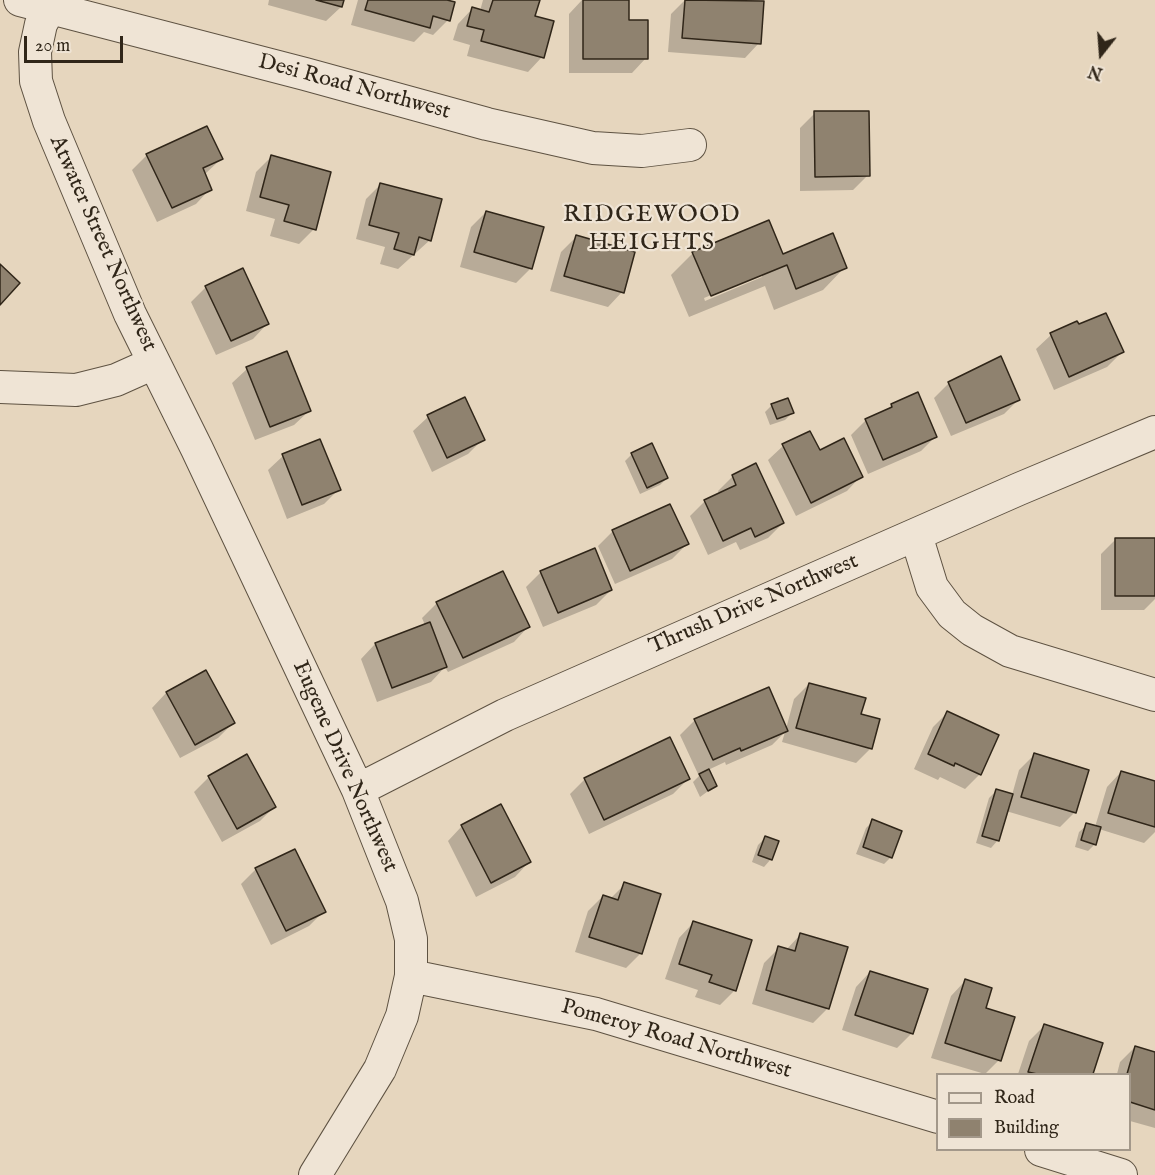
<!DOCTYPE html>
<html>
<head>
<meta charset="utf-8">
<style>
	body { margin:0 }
	#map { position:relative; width:1155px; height:1175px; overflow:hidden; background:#e6d6be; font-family:"IM FELL English",serif }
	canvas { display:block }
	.legend { position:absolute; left:936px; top:1073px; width:195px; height:78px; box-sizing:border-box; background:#efe4d5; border:2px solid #a3988a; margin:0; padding:8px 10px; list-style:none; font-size:18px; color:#302619 }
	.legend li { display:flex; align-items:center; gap:12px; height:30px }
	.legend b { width:30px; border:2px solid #a3988a }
	.north { position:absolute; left:1071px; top:24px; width:60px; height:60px; -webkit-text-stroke:4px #efe4d5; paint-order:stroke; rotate:197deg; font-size:16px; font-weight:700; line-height:24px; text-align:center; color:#302619 }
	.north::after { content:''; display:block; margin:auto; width:21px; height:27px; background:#302619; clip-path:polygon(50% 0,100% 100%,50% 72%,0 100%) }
	.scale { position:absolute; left:24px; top:36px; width:99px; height:27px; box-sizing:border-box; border:3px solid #302619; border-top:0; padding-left:8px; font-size:18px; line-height:21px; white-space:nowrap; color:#302619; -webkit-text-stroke:4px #efe4d5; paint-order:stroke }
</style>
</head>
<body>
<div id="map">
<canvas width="1155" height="1175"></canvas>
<ul class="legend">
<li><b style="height:8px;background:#efe4d5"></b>Road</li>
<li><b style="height:16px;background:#8f826f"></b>Building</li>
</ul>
<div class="north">N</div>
<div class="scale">20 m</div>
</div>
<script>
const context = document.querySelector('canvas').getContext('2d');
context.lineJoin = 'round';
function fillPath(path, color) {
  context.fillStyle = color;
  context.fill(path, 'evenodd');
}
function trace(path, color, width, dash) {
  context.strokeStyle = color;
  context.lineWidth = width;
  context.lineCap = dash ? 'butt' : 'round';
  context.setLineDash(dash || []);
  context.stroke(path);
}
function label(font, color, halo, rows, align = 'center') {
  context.font = font + ' "IM FELL English",serif';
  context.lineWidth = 4.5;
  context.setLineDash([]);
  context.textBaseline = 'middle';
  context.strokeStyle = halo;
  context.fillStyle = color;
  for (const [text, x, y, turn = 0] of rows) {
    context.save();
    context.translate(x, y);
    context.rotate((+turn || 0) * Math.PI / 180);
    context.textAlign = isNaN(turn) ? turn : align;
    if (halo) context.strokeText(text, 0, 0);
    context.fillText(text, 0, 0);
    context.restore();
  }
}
fillPath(new Path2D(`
	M269 0H343L341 7 326 21 268 5Z
	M358 0H441L448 20 433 35 424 32 414 42 351 25Z
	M483 0H538L534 17 542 57 528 72 467 56 470 45 453 40 458 24 472 9 480 11Z
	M582 0H627L628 22 646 58 632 73H569V14Z
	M685 0H734L763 3 759 43 745 58 668 52 671 14Z
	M815 113 868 175 853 190 800 191V128Z
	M147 155 221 159 204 175 210 189 196 204 157 222 132 170Z
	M271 157 314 229 299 244 270 236 275 219 246 211 256 172Z
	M381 184 430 240 398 269 380 264 385 247 356 239 366 199Z
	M486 212 531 268 516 283 460 267 471 227Z
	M576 237 622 292 608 307 550 291 561 252Z
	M693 253 783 256 845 267 823 290 774 310 765 286 689 317 671 275ZM762 274V277L705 301 704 298Z
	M206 287 267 324 253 339 216 355 191 302Z
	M1076 323 1122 352 1107 367 1054 390 1036 349 1051 335Z
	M247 369 309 411 294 425 255 440 232 383Z
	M949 383 1019 399 1004 414 951 436 934 398Z
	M464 399 483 439 468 454 432 472 413 431 428 417Z
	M772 405 792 413 785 420 770 425 765 412Z
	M892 405 936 436 921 451 868 474 851 435 866 420 886 411Z
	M320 441 339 489 324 504 287 519 268 470 283 456Z
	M783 446 819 452 861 476 847 491 796 516 768 460Z
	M632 454 667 478 660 485 640 494 625 461Z
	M733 476 783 523 768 538 740 550 736 542 708 555 690 516 705 501 719 494 718 491Z
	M613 531 687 544 672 559 615 584 598 546Z
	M1116 539H1155V599L1144 610H1101V554Z
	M541 572 611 590 596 605 543 627 526 587Z
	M437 603 528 627 514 642 448 672 445 667 431 682 377 702 361 659 375 644 425 625 422 618Z
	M205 672 233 723 218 738 180 758 152 708 166 693Z
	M809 684 871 748 856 763 782 742 785 732 772 745 726 765 725 762 708 770 715 786 700 797 693 782 699 776 680 735 695 720 786 729 794 699Z
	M948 712 980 774 965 789 940 777 938 780 914 769 933 727Z
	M1034 755 1075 812 1060 827 1006 811 998 840 991 848 976 843 989 798 996 791 1012 795 1019 770Z
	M246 756 274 807 260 821 222 842 194 792 209 777Z
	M1121 772 1155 782V832L1144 843 1099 829 1095 844 1088 851 1075 847 1079 832 1087 825 1095 827 1107 787Z
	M585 779H688L673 794 589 834 570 794Z
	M873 821 891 857 884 864 856 854 866 828Z
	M462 826 529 862 515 877 476 897 448 841Z
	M765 838 771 859 764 867 752 862 758 845Z
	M256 869 324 911 309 926 271 945 241 884Z
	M625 884 641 953 626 968 575 952 588 911 603 896 610 899Z
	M693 923 735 990 720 1005 695 997 698 990 665 979 679 938Z
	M801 934 828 1008 813 1023 752 1004 764 963 779 948 786 950Z
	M870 972 912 1033 897 1048 842 1030 856 987Z
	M965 981 984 1009 999 1060 985 1074 931 1058 951 996Z
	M1044 1026 1101 1044 1091 1074H1018L1029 1041Z
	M1135 1047 1155 1053V1128L1130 1121V1074H1117L1120 1062Z`), '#0003');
const building = new Path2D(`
	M316 0H344L342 7Z
	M368 0H447L455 2 450 21 433 16 430 28 365 10Z
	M493 0H540L535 16 554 21 544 58 481 41 484 30 467 26 472 7 489 12Z
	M583 0H629V20H648V59H583Z
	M685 0 764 1 761 44 682 38Z
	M814 111H869L870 176 815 177Z
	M207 126 223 159 203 168 212 190 172 208 146 154Z
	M271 155 331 172 316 230 284 221 289 205 260 197Z
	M380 183 442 199 431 241 419 237 414 255 394 249 399 233 369 225Z
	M486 211 544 227 532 269 474 252Z
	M769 220 783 254 833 233 847 268 796 289 787 265 711 296 692 252Z
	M576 235 635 252 624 293 564 276Z
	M0 264 20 283 0 305Z
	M243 268 269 324 231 341 205 286Z
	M1106 313 1124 352 1069 377 1050 333 1077 321 1079 324Z
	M287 351 311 411 270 427 246 367Z
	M1001 356 1020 400 966 423 948 382Z
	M918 392 937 437 883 460 865 419 892 407 891 404Z
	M465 397 485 440 447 458 427 415Z
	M788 398 794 413 777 419 771 404Z
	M810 431 820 450 844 438 863 477 811 503 782 444Z
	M320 439 341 490 302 505 282 454Z
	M652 443 668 478 647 488 631 453Z
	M756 463 784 523 755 537 751 528 723 541 704 500 736 485 732 475Z
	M670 504 689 544 630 571 612 530Z
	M1115 538H1155V596H1115Z
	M595 548 612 590 558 613 540 571Z
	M503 571 530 627 463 658 436 602Z
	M430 622 447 667 392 688 375 643Z
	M206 670 235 723 195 745 166 692Z
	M809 683 866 698 861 714 880 719 872 749 796 728Z
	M769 687 788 731 741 751 740 748 713 760 694 719Z
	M947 711 999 735 981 775 955 763 954 766 928 754Z
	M670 737 690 779 604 820 584 778Z
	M1034 753 1089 770 1076 813 1021 797Z
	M247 754 276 807 237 829 208 776Z
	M709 769 717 786 708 791 699 774Z
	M1121 771 1155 781V827L1108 813Z
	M996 789 1013 794 999 841 982 836Z
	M501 804 531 862 491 883 461 825Z
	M872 819 902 831 892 858 863 847Z
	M1086 823 1101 827 1096 845 1081 840Z
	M765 836 779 841 772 860 758 855Z
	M295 849 326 912 286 931 255 868Z
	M624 882 661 894 642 954 589 937 603 895 618 900Z
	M693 921 752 940 736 991 709 982 712 975 679 964Z
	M800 933 848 947 829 1009 766 990 778 946 795 951Z
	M870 971 928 989 913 1034 855 1015Z
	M965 979 992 988 986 1008 1015 1017 1001 1061 945 1043Z
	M1044 1024 1103 1043 1093 1074H1037L1028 1072Z
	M1135 1046 1155 1052V1110L1130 1102V1074H1127Z`);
fillPath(building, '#8f826f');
trace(building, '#302619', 1.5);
const street = new Path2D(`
	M20 0 305 74 487 124 593 148 642 151 690 145
	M50 8 41 24 35 52 36 81 49 121 130 314 197 449 358 790 402 901 411 939V976L402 1016 380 1069 315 1175
	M0 387 76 390 116 380 154 363
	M916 535 932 587 952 614 972 630 1010 651 1155 695
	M358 790 505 715 1019 489 1155 432
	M411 976 596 1014 938 1117
	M1041 1150 1121 1175`);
trace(street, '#5e5242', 34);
trace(street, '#efe4d5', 32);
label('22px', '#302619', '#efe4d5', [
	["Desi Road Northwest",354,88,15],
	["Atwater Street Northwest",102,244,66],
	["Thrush Drive Northwest",754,605,-23],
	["Eugene Drive Northwest",344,767,66],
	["Pomeroy Road Northwest",676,1040,16]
]);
context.letterSpacing = '1.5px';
label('24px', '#302619', '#efe4d5', [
	["RIDGEWOOD",652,216],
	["HEIGHTS",652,244]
]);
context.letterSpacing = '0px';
</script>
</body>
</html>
